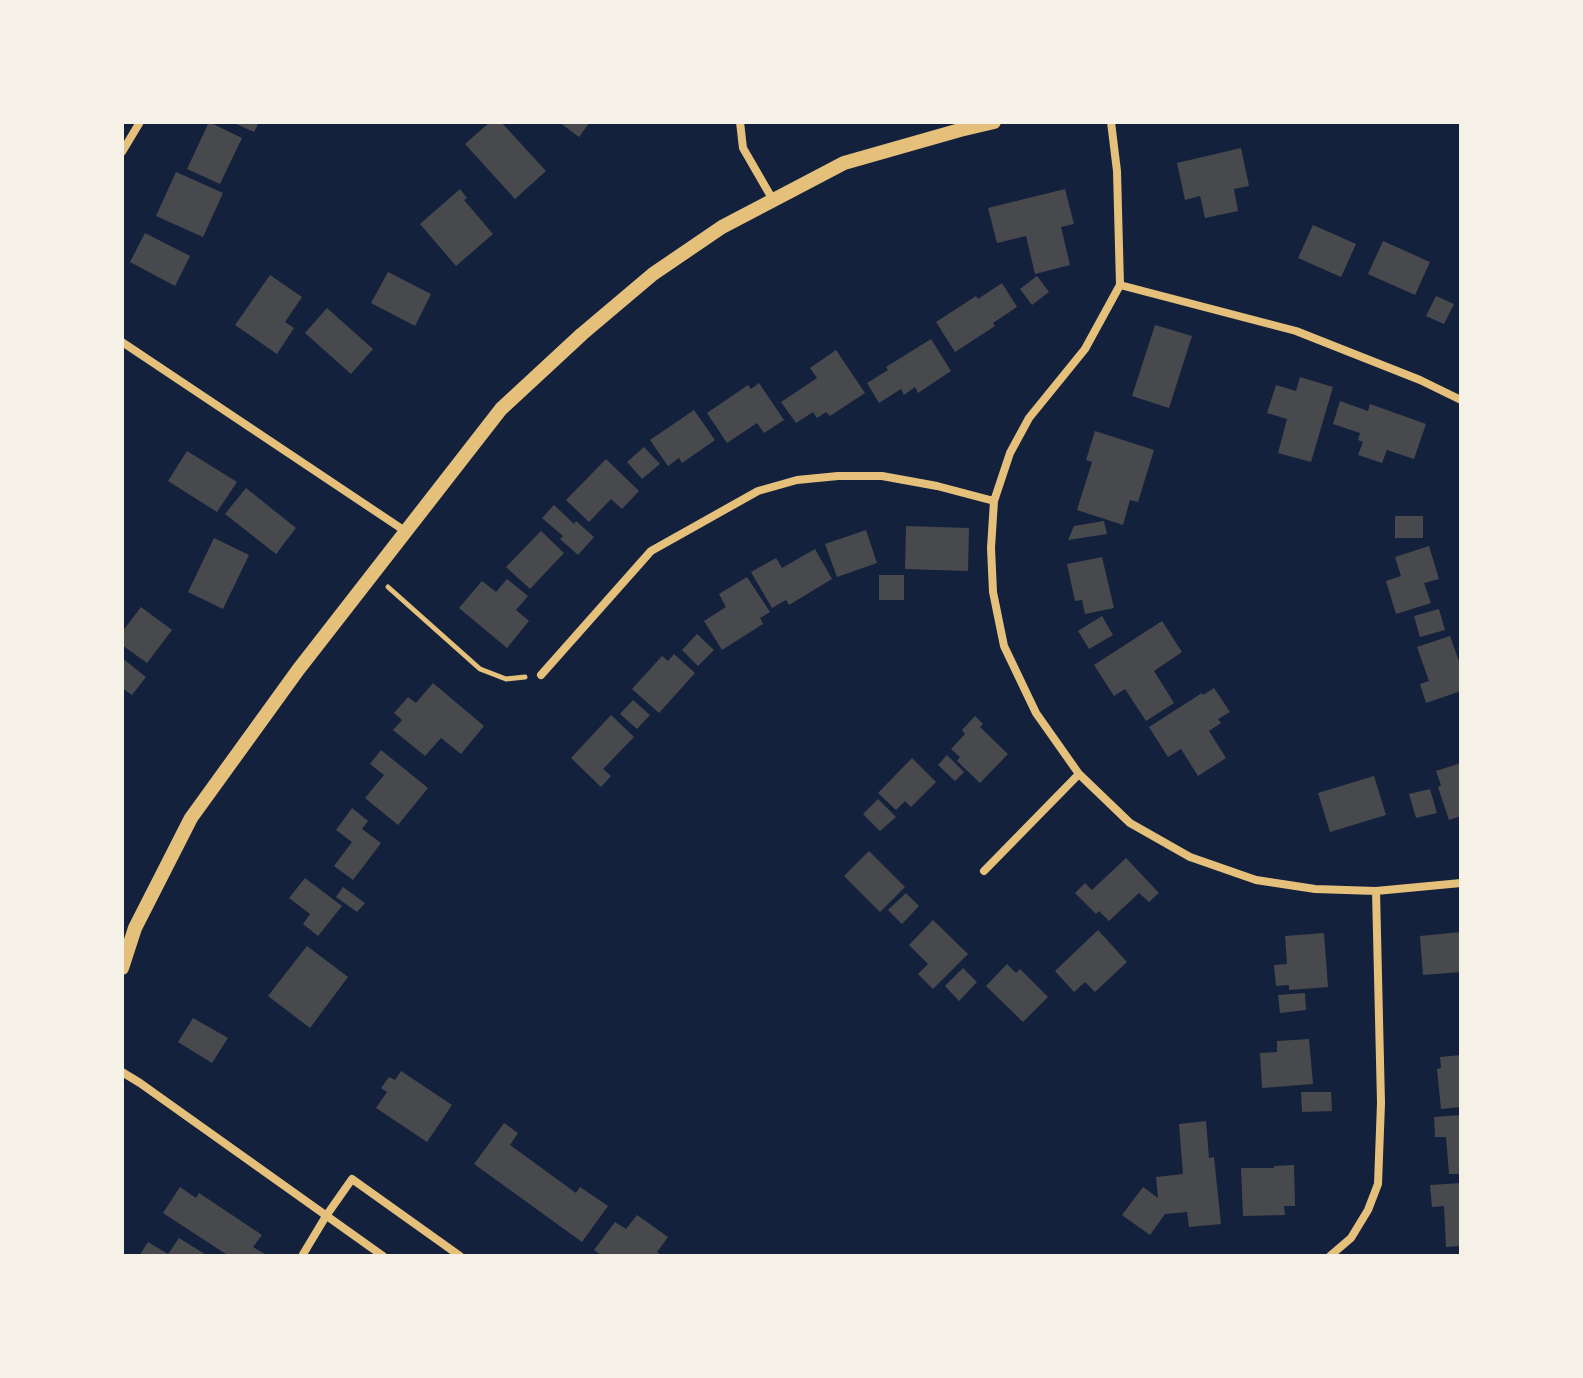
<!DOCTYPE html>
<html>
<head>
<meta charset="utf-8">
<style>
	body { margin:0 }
	#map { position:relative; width:1583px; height:1378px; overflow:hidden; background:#14213d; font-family:"Open Sans",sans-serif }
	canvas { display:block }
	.frame { position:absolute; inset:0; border:124px solid #f6f1e7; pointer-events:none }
</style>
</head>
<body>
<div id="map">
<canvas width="1583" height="1378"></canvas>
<div class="frame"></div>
</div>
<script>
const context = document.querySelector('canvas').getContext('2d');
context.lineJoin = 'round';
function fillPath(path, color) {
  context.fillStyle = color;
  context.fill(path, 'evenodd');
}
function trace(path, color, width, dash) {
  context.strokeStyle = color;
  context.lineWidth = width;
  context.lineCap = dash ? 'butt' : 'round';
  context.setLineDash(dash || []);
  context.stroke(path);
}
fillPath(new Path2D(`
	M209 122 242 138 220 184 187 169Z
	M232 122H259L254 132Z
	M490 122H501L546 171 515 199 465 144Z
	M559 122H590L579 137Z
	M1241 148 1249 186 1234 189 1238 211 1205 218 1200 196 1185 200 1177 163Z
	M176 172 223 193 203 237 156 216Z
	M460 189 467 198 464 200 493 234 456 266 420 224Z
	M1065 189 1074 224 1061 227 1070 265 1035 274 1026 236 997 243 988 208Z
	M1313 225 1356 244 1341 277 1298 258Z
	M145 233 190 256 175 286 130 262Z
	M1383 241 1430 262 1415 295 1368 274Z
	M388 272 431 294 415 326 371 303Z
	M270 275 302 297 285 322 294 328 277 354 235 325Z
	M1037 276 1049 292 1032 305 1020 289Z
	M1002 283 1017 307 993 323 995 326 955 352 936 322 976 296 978 299Z
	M1436 296 1454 304 1444 324 1426 316Z
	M327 308 373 349 351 374 305 333Z
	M1155 325 1192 336 1169 408 1132 396Z
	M931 339 951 371 918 393 915 387 904 395 901 389 879 403 867 383 888 370 886 367Z
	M836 350 865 393 830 416 826 412 817 418 813 412 796 423 781 402 817 378 810 368Z
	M1300 377 1333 387 1311 462 1278 453 1287 419 1267 413 1276 385 1296 391Z
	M759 383 784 420 764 433 757 423 727 443 707 413 748 385 751 389Z
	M1340 401 1368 411 1370 404 1426 424 1414 459 1387 450 1382 463 1358 455 1363 442 1358 440 1360 433 1333 424Z
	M694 410 715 440 682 463 679 458 668 466 650 440Z
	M1095 431 1154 450 1138 502 1130 500 1123 525 1077 510 1092 462 1086 460Z
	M644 447 660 464 642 479 627 462Z
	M187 451 237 482 217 512 168 481Z
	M606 459 639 491 622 509 611 499 589 522 566 500Z
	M246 488 296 528 276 554 225 514Z
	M554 505 574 524 576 521 594 537 578 555 560 539 563 536 542 518Z
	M1395 516H1423V538H1395Z
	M1104 521 1107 534 1068 540 1074 526Z
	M906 526 969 528 968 571 905 569Z
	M866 530 877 563 837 577 825 544Z
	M541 531 564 553 530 589 506 567Z
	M214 538 249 555 223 609 188 592Z
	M1429 546 1439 579 1424 583 1431 603 1396 614 1386 581 1401 576 1395 557Z
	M815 549 832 579 789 605 786 600 772 608 751 572 776 558 782 568Z
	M1102 557 1114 608 1085 614 1082 600 1075 601 1067 564Z
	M879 575H904V600H879Z
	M747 577 770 612 760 618 763 624 722 650 704 621 726 607 719 594Z
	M507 579 528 596 516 610 529 621 507 648 459 608 482 581 496 592Z
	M141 607 172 630 147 663 122 645V632Z
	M1439 609 1445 630 1420 637 1414 616Z
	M1102 616 1113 635 1089 649 1078 631Z
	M1162 621 1182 652 1154 671 1174 703 1146 721 1125 689 1114 696 1094 665Z
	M697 634 714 650 698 666 682 650Z
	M1450 636 1461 667V691L1426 703 1420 684 1429 681 1417 647Z
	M674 654 695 673 659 713 632 689 662 656 668 661Z
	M122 658 146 677 132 695 122 688Z
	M433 683 484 726 461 754 441 738 425 756 393 730 402 720 394 713 408 697 416 703Z
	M1214 688 1230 712 1218 719 1221 723 1209 731 1226 758 1198 776 1181 749 1168 757 1149 727 1202 693 1203 695Z
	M633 700 650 715 637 729 620 714Z
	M611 715 634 737 603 769 611 776 601 787 571 758Z
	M975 716 983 724 980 727 1008 754 980 783 957 761 960 757 951 749 965 734 962 730Z
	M381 750 428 788 398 825 365 798 384 775 370 764Z
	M947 755 964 772 955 781 938 765Z
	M912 758 936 782 911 807 905 801 896 810 878 793Z
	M1461 763V816L1449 820 1438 787 1441 785 1436 771Z
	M1374 776 1386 815 1330 832 1318 793Z
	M1430 789 1437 813 1416 818 1409 794Z
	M878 799 896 817 880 831 863 814Z
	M352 808 368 821 362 829 381 843 353 880 334 866 352 842 336 830Z
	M869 851 905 887 880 912 844 876Z
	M1126 858 1159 893 1149 902 1139 893 1109 921 1099 911 1096 914 1075 893 1085 883 1092 890Z
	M305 878 342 906 318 936 303 924 310 914 289 898Z
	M343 887 365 903 357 912 336 897Z
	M906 893 919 906 902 924 888 910Z
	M933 920 968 954 933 989 918 974 928 964 909 945Z
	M1098 930 1127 962 1095 992 1085 982 1074 992 1055 971Z
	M1461 932V972L1423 975 1420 936Z
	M1324 933 1328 987 1289 990V985L1276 986 1274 965 1287 964 1285 936Z
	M307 946 348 977 310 1028 268 996Z
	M1007 964 1016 973 1020 969 1048 997 1023 1022 986 986Z
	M963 968 977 982 959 1001 945 986Z
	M1305 993 1306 1010 1280 1013 1278 995Z
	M193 1018 228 1038 212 1063 178 1042Z
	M1309 1039 1313 1084 1262 1088 1260 1053 1277 1052V1041Z
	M1461 1055V1107L1441 1109 1437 1069 1441 1068 1440 1057Z
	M401 1071 452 1105 427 1142 376 1108 387 1092 381 1088 389 1077 395 1080Z
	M1301 1092H1331L1332 1111 1302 1112Z
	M1461 1115V1174H1449L1446 1137H1435L1434 1117Z
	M1206 1121 1209 1158 1214 1157 1221 1224 1189 1227 1187 1212 1165 1214 1150 1235 1122 1215 1143 1187 1158 1198 1156 1177 1183 1174 1179 1124Z
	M504 1123 518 1133 510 1145 576 1193 580 1187 608 1206 582 1242 474 1164Z
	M1294 1165 1295 1206H1284L1285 1215 1243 1216 1241 1168H1274V1166Z
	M1461 1183V1246L1446 1247 1444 1206 1432 1207 1430 1185Z
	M180 1187 196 1198 199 1193 262 1235 253 1247 268 1256H229L163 1213Z
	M637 1215 668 1237 657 1252 663 1256H602L594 1250 615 1222 626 1229Z
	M179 1238 208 1256H139L148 1242 168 1254Z`), '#48494c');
trace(new Path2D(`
	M388 587 480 669 506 679 525 677`), '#e5c07b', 5);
trace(new Path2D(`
	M740 122 743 148 773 200
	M1111 122 1117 171 1120 285 1085 349 1029 418 1010 453 994 501 991 548 993 592 1004 646 1036 713 1079 774 1130 823 1190 857 1256 880 1315 889 1376 891 1461 883
	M122 152 140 122
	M1120 285 1296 331 1420 380 1461 400
	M122 342 405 531
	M541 675 651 551 758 491 797 480 838 476H882L937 486 994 501
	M984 871 1079 774
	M122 1072 140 1083 383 1256
	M302 1256 326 1216 352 1179 460 1256
	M1330 1256 1351 1238 1368 1210 1378 1184 1381 1103 1376 891`), '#e5c07b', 8);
trace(new Path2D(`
	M122 968 135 928 191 818 298 670 501 409 582 334 653 274 722 227 844 163 960 130 994 122`), '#e5c07b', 14);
</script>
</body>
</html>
